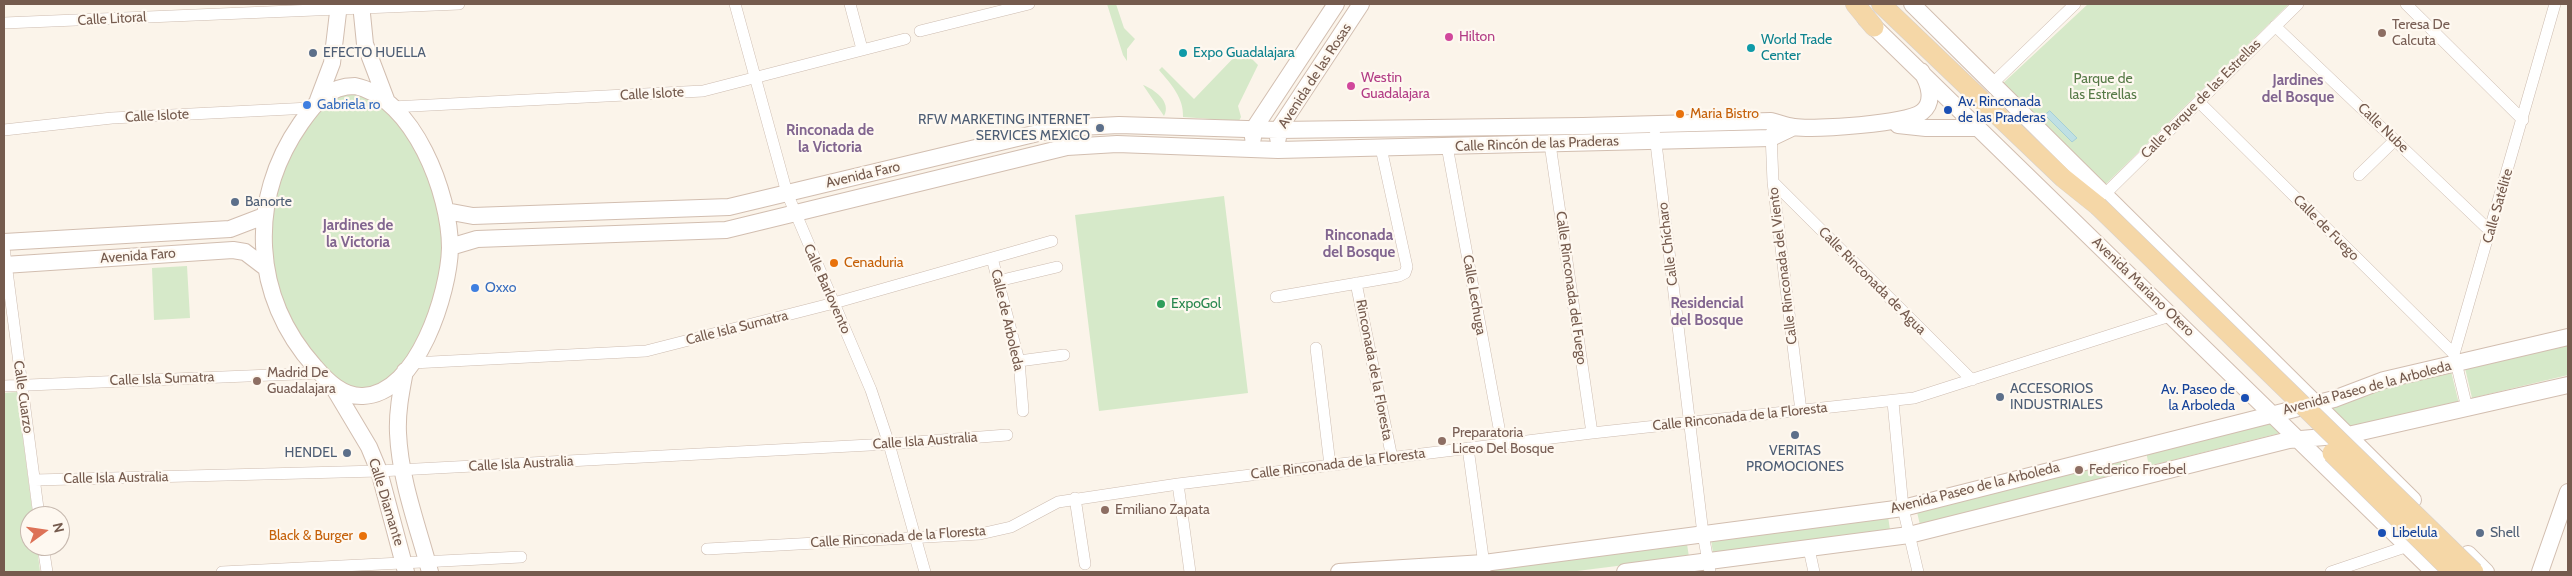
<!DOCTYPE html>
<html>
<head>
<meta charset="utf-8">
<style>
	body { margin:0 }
	#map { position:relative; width:2572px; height:576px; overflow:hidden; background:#fbf4ea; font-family:Cabin,sans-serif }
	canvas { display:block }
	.frame { position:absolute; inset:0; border:5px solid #755b4e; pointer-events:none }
	.north { position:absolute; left:20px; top:506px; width:50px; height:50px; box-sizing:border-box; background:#fef8f0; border:1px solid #c7b9af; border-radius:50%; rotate:76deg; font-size:14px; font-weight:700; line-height:20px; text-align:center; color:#755b4e }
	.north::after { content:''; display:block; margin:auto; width:18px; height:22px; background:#dd7257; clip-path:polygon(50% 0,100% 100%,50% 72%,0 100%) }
</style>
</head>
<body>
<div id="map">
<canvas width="2572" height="576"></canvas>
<div class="frame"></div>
<div class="north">N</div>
</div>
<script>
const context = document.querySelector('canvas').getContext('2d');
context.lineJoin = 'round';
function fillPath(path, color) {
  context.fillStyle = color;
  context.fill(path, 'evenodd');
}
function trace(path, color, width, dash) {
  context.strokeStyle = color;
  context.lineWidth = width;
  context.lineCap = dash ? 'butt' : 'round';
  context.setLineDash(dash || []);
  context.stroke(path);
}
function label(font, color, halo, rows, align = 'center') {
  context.font = font + ' Cabin,sans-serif';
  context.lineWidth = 4.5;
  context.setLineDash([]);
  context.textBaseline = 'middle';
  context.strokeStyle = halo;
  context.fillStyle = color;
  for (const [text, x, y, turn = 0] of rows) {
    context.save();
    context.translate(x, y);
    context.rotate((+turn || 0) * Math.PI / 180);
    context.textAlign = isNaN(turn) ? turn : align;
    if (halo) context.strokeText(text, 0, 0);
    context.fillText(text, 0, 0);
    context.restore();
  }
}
fillPath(new Path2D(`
	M1107 4H1116L1124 28 1135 39 1127 49V61L1123 55Z
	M2088 4H2289L2104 186 2000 86Z
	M1242 49 1258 65 1238 106 1241 117 1239 121 1183 117C1184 98 1171 84 1159 70L1162 67 1194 99Z
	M1143 85C1154 89 1172 102 1164 116Z
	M355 92C359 93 365 94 370 96 376 99 381 106 386 111 426 148 446 213 441 267 438 299 424 334 404 361 392 376 378 389 358 389 341 388 330 372 320 360 287 323 270 280 271 230 271 214 272 196 278 181 284 163 294 148 305 132 320 108 325 95 355 92Z
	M1224 196 1248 393 1099 411 1075 215Z
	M187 266 190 318 154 320 152 268Z
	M2568 343V375L2472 398 2465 368Z
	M2451 371 2459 404 2348 429 2327 409 2390 385Z
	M17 392 33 516H30V546H37L40 572H4V393Z
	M2268 421 2280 433 2149 466 2146 452Z
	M2126 458 2129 471 1920 525 1917 512Z
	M1888 516 1890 530 1713 553 1711 540Z
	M1687 544 1689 557 1569 572H1492V569Z`), '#d6e9c9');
const water = new Path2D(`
	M2050 111 2077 138 2072 142 2045 115Z`);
fillPath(water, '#bfe0e4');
trace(water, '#a6cfd6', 1);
const street = new Path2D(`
	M735 4 787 193 871 390 889 444 925 572
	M850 4 862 49
	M2406 4 2523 120
	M4 23 459 4
	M2275 26 2490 231
	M920 31 1029 4
	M1992 84 2075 4
	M2199 102 2454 354
	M392 107 703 91 905 39
	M4 130 112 118 310 108
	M1771 133 1773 182 1801 411
	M1655 135 1703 534 1710 572
	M1550 144 1592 433
	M1447 146 1502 444
	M2359 175 2395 140
	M1773 182 1972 380
	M2104 195 2298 4
	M4 248 39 516
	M992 258 1019 361 1023 411
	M998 281 1057 267
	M1356 283 1392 458
	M1276 297 1399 276 1405 273 1407 267 1381 148
	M1316 348 1330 465
	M1019 361 1064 355
	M412 363 646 351 834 303 1052 241
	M4 386 320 373
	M1893 402 1903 508 1918 572
	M2467 408 2454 354 2555 4
	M1468 448 1485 572
	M35 480 379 471 889 444 1007 435
	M1178 484 1190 572
	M1075 498 1085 564
	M43 546 47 572
	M707 549 980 534 1011 527 1058 502 1178 484 1592 433 1914 398 2173 315
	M1809 549 1814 572
	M222 572 521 557
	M2331 572 2408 546`);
const secondary = new Path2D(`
	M361 4 365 44 387 102
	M1912 4 2413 500
	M1865 18 2434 572
	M355 86C414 98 450 194 450 248 449 292 418 394 363 396 343 397 327 381 315 367 252 297 247 200 301 123 315 103 328 86 355 86Z
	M318 100 332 63 339 4
	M1898 125 1926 128H1978
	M1253 138V130L1336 4
	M1278 138V130L1361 4
	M446 211 473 216 729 207 1059 128 1119 125 1278 130 1583 126 1771 121C1779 123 1786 126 1794 127 1814 130 1907 124 1922 112 1935 102 1929 83 1921 71
	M4 242 230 229 264 216
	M450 247 477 239 726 230 1067 147 1117 144 1278 150 1771 138 1794 127
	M4 265 233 250 245 252 266 268
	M405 371C401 392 397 412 398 433 400 480 418 527 430 572
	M332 385 369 447 379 471 406 572
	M2468 554 2486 572
	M1339 572 1484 563 1903 508 2334 399 2384 380 2568 337
	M1625 572 1909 535 2289 440 2348 435 2568 385
	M2540 572 2568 492`);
const primary = new Path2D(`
	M1855 4 1874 27
	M1881 4 2063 178 2098 206`);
trace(street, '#cdbcb0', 12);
trace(secondary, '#d2beb0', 18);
trace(primary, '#d8d1cd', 20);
trace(street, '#fff', 11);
trace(secondary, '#fff', 16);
trace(primary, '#f5d7a7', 19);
const primaryBridge = new Path2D(`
	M2098 206 2474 572
	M2332 453 2453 572`);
trace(primaryBridge, '#d8d1cd', 20, []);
trace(primaryBridge, '#f5d7a7', 19);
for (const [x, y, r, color] of [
	[2382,33,5,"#8d6e63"],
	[1449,37,5,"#d1479c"],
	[1751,48,5,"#0f9aa8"],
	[313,53,5,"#5c6f8a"],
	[1183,53,5,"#0f9aa8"],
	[1351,86,5,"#d1479c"],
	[307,105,5,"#3f7fe0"],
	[1948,110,5,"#1a4fb4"],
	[1680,114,5,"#e8710a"],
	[1100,128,5,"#5c6f8a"],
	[235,202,5,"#5c6f8a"],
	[834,263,5,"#e8710a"],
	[475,288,5,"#3f7fe0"],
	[1161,304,5,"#2e9e5b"],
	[257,381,5,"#8d6e63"],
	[2000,397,5,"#5c6f8a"],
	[2245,398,5,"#1a4fb4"],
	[1795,435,5,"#5c6f8a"],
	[1442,441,5,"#8d6e63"],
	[347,453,5,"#5c6f8a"],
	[2079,470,5,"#8d6e63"],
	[1105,510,5,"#8d6e63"],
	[2382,533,5,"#1a4fb4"],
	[2480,533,5,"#5c6f8a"],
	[363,536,5,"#e8710a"]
]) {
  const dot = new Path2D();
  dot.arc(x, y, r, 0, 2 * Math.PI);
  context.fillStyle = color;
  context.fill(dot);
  trace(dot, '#fef8f0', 2);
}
label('14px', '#755b4e', '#fef8f0', [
	["Calle Litoral",112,19,-3],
	["Avenida de las Rosas",1315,76,-57],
	["Calle Islote",652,94,-3],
	["Calle Parque de las Estrellas",2201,99,-45],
	["Calle Islote",157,116,-3],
	["Calle Nube",2383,128,44],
	["Calle Rincón de las Praderas",1537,144,-2],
	["Avenida Faro",863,175,-13],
	["Calle Satélite",2498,206,-74],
	["Calle de Fuego",2326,228,45],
	["Calle Chícharo",1668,244,-97],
	["Avenida Faro",138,256,-4],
	["Calle Rinconada del Viento",1783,266,-97],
	["Calle Rinconada de Agua",1872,281,45],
	["Avenida Mariano Otero",2143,287,44],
	["Calle Rinconada del Fuego",1571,288,82],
	["Calle Barlovento",827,289,66],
	["Calle Lechuga",1474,295,80],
	["Calle de Arboleda",1007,320,77],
	["Calle Isla Sumatra",737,328,-14],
	["Rinconada de la Floresta",1374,370,79],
	["Calle Isla Sumatra",162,379,-2],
	["Avenida Paseo de la Arboleda",2367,388,-15],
	["Calle Cuarzo",23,397,82],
	["Calle Rinconada de la Floresta",1740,417,-6],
	["Calle Isla Australia",925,441,-4],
	["Calle Isla Australia",521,464,-3],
	["Calle Rinconada de la Floresta",1338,464,-7],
	["Calle Isla Australia",116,478,-1],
	["Avenida Paseo de la Arboleda",1975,488,-14],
	["Calle Diamante",386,502,73],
	["Calle Rinconada de la Floresta",898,537,-4]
]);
label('14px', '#785e54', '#fef8f0', [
	["Teresa De",2392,25],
	["Calcuta",2392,41],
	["Madrid De",267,373],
	["Guadalajara",267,389],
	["Preparatoria",1452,433],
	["Liceo Del Bosque",1452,449],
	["Federico Froebel",2089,470],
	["Emiliano Zapata",1115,510]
], 'left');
label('14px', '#b23c85', '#fef8f0', [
	["Hilton",1459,37],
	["Westin",1361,78],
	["Guadalajara",1361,94]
], 'left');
label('14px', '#0d838f', '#fef8f0', [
	["World Trade",1761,40],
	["Center",1761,56],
	["Expo Guadalajara",1193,53]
], 'left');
label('14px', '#4e5e75', '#fef8f0', [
	["EFECTO HUELLA",323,53],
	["RFW MARKETING INTERNET",1090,120,"right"],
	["SERVICES MEXICO",1090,136,"right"],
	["Banorte",245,202],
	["ACCESORIOS",2010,389],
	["INDUSTRIALES",2010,405],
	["VERITAS",1795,451,"center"],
	["PROMOCIONES",1795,467,"center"],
	["HENDEL",337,453,"right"],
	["Shell",2490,533]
], 'left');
label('14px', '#577a47', '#fef8f0', [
	["Parque de",2103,79],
	["las Estrellas",2103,95]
]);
label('14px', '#164399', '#fef8f0', [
	["Av. Rinconada",1958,102],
	["de las Praderas",1958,118],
	["Av. Paseo de",2235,390,"right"],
	["la Arboleda",2235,406,"right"],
	["Libelula",2392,533]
], 'left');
label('14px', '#366cbe', '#fef8f0', [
	["Gabriela ro",317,105],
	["Oxxo",485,288]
], 'left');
label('14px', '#c56008', '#fef8f0', [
	["Maria Bistro",1690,114],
	["Cenaduria",844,263],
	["Black & Burger",353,536,"right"]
], 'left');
label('14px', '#27864d', '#fef8f0', [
	["ExpoGol",1171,304]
], 'left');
label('bold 15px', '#826690', '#fef8f0', [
	["Jardines",2298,81],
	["del Bosque",2298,98],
	["Rinconada de",830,131],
	["la Victoria",830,148],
	["Jardines de",358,226],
	["la Victoria",358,243],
	["Rinconada",1359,236],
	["del Bosque",1359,253],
	["Residencial",1707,304],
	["del Bosque",1707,321]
]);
</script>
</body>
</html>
